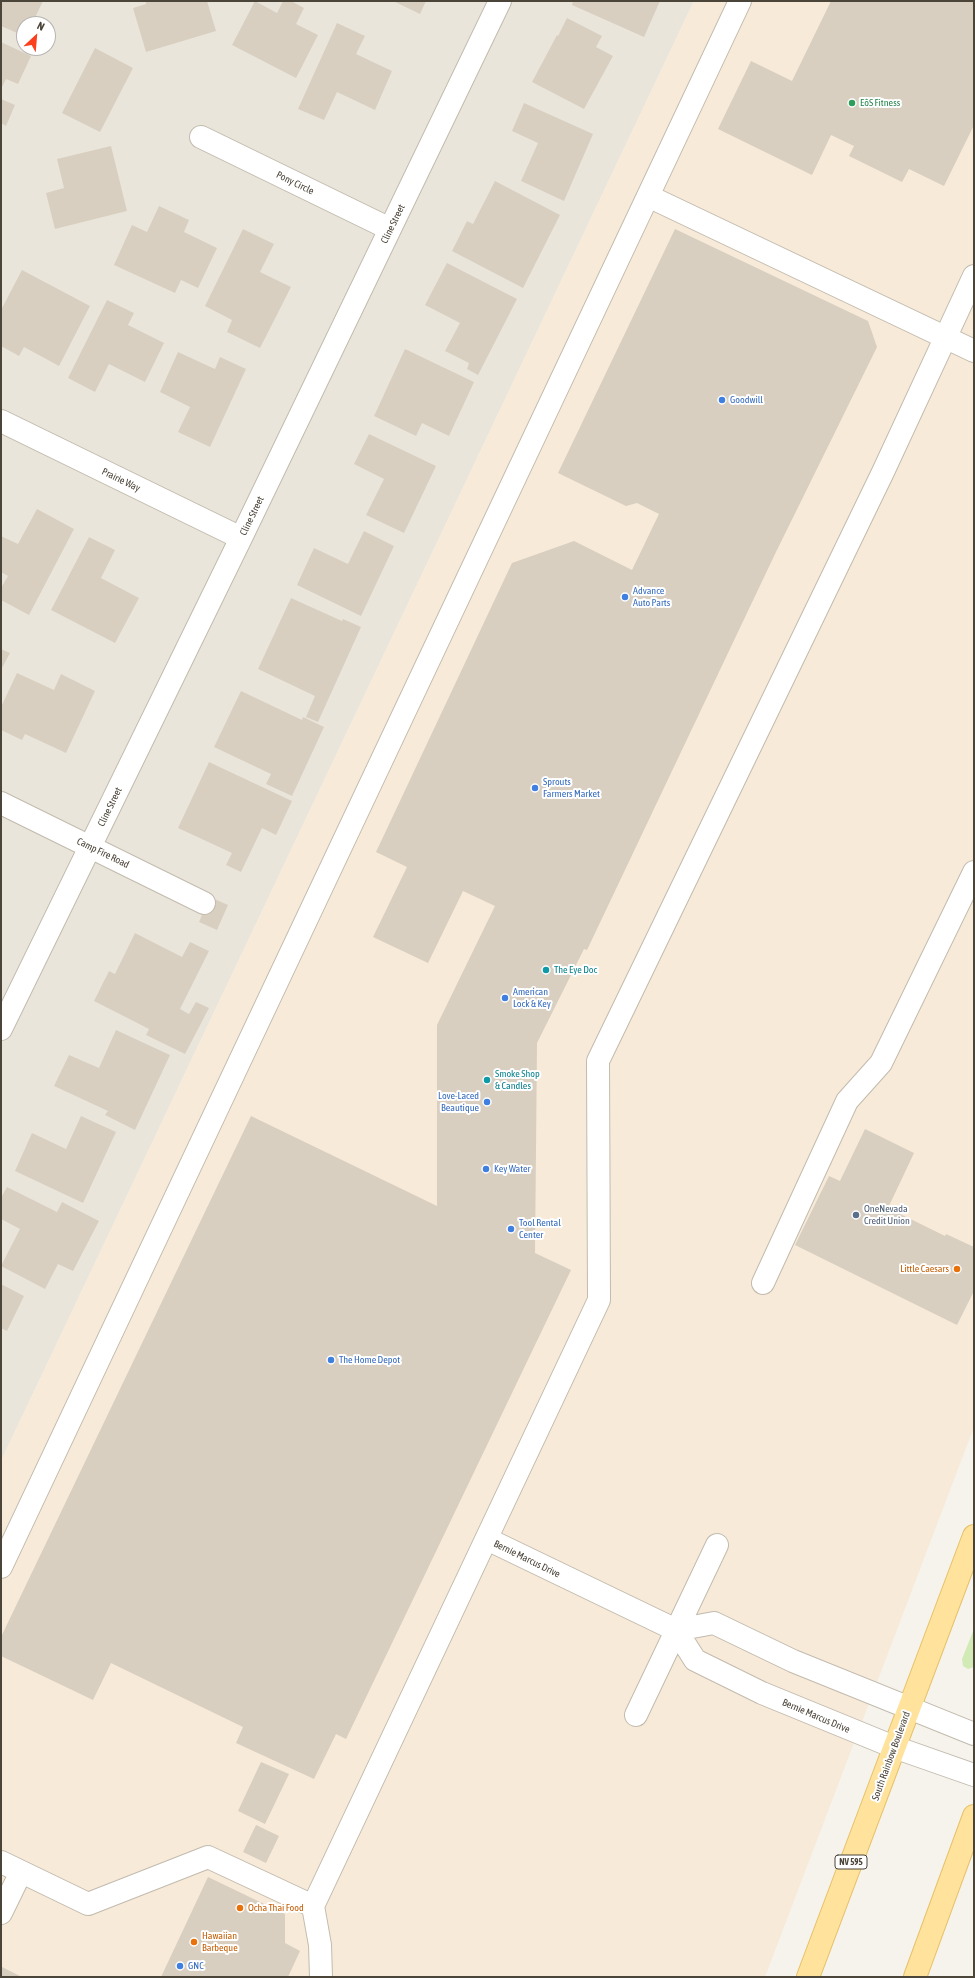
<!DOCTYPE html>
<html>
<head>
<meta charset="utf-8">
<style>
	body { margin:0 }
	#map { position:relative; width:975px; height:1978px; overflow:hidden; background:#f6f3ec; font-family:"Asap Condensed",sans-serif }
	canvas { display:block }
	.frame { position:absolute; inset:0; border:2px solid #4b4439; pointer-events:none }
	.north { position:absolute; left:16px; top:16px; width:40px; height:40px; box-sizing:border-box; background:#fff; border:1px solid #b7b4b0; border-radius:50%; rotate:26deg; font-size:11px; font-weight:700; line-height:16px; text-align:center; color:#4b4439 }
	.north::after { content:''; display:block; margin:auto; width:14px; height:18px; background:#fc3f1d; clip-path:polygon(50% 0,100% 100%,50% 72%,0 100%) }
</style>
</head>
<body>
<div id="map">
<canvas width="975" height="1978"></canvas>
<div class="frame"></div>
<div class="north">N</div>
</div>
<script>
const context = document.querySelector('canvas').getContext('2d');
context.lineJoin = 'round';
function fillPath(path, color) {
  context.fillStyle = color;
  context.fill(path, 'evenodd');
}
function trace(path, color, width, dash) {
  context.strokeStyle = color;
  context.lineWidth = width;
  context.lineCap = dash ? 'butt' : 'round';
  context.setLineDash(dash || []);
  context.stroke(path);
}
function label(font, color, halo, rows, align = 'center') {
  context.font = font + ' "Asap Condensed",sans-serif';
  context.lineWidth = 4;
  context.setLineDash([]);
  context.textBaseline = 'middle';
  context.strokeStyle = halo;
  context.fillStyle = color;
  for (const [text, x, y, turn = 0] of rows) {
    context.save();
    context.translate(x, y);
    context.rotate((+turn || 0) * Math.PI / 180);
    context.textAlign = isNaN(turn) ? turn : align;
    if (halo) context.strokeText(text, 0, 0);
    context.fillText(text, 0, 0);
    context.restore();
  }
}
fillPath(new Path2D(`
	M1 1H694L1 1461ZM24 24H48V48H24Z`), '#eae5da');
fillPath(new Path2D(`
	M694 1H974V1427L765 1977H1V1461Z`), '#f7ead8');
fillPath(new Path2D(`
	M974 1629V1667L968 1669 963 1666 962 1659Z`), '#d2eab5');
fillPath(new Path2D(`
	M1 1H43L32 24H24V36L1 26Z
	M146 1H207L216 31 146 52 133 8 146 4Z
	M255 1 277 13 283 1H291L304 8 296 24 318 35 296 78 232 45Z
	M393 1H426L420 14Z
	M573 1H660L644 37 572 5Z
	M831 1H974V125L944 186 909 169 902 182 849 156 854 146 831 135 812 175 718 129 751 61 792 81Z
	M567 18 602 36 596 47 613 56 584 109 532 82 557 35 558 36Z
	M337 23 365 36 356 54 392 71 375 110 337 92 324 120 298 109Z
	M1 42 31 56 18 84 6 79 1 89Z
	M95 48 133 68 100 132 62 113Z
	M1 99 15 105 6 126 1 123Z
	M524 103 593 134 564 201 521 181 538 143 512 131Z
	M111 146 127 211 55 229 46 193 64 188 57 159Z
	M495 181 560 215 523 288 452 251 467 221 473 224Z
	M159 206 189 220 184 232 217 248 198 288 181 280 175 293 114 265 132 225 147 232Z
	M243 229 274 244 260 272 291 287 260 348 227 332 232 320 205 306Z
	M675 229 868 321 877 347 775 554 587 950 584 949 537 1043 535 1253 571 1270 346 1739 336 1734 314 1779 236 1743 243 1727 111 1663 93 1700 1 1656V1637L251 1116 437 1206V1025L495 906 463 891 428 963 373 937 407 867 376 852 512 563 574 541 632 570 659 514 637 503 626 506 558 473Z
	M447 263 517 299 478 375 467 369 469 363 445 351 460 323 425 305Z
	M22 270 90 306 59 366 24 347 19 356 1 346V310Z
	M107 300 134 313 128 325 164 343 145 382 109 364 95 392 68 378Z
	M405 349 474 382 449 436 422 423 416 436 374 416Z
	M178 352 215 369 220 357 246 369 210 447 178 432 190 407 160 392Z
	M369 434 436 466 404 533 366 515 384 479 354 464Z
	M37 509 74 529 29 615 1 600V588L8 576 1 572V536L18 544Z
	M364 531 394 546 361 616 297 585 314 548 348 564Z
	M89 537 115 550 101 578 139 598 115 643 51 610Z
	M291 598 342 621 343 619 361 627 318 722 306 717 315 696 258 669Z
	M1 649 10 653 1 670Z
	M17 673 54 690 61 674 95 691 66 753 25 734 22 740 1 730V707Z
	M241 691 302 720 303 717 324 727 292 796 266 784 271 774 214 747Z
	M209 762 292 801 276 835 262 828 241 872 226 865 232 853 178 828Z
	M210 897 228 905 217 930 199 922Z
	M135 933 182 957 190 942 209 951 180 1009 189 1014 196 1002 209 1008 185 1054 146 1035 149 1029 94 1001 109 971 115 974Z
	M116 1030 170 1055 135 1130 105 1115 108 1111 54 1086 69 1055 99 1068Z
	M81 1116 116 1132 83 1203 15 1171 32 1133 66 1149Z
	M865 1129 914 1153 888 1208 945 1236 946 1234 974 1247V1291L957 1325 795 1245 829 1176 840 1181Z
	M7 1187 57 1212 62 1202 99 1221 73 1271 58 1264 45 1289 1 1266 20 1229 1 1219V1198Z
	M1 1284 24 1296 7 1331 1 1328Z
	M261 1762 289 1774 265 1824 238 1811Z
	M256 1825 279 1836 266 1863 243 1852Z
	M208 1877 285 1914V1943L300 1951 288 1977H161Z
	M2 1967 22 1977H1Z`), '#d8cfc1');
const minor = new Path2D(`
	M201 137 390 229
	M648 196 974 351
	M1 421 241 538
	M1 803 204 903
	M1 1029 241 538 500 1
	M763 1283 847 1101 881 1063 974 872
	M487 1539 676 1630 695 1660 762 1693 894 1747 974 1775
	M1 1567 740 1
	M676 1630 714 1623 793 1661 974 1734
	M636 1715 717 1545
	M1 1862 88 1904 208 1857 313 1906
	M1 1913 21 1872
	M321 1977 320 1945 313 1906 599 1300 598 1061 883 472 974 276`);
const major = new Path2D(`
	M808 1977 974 1536
	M915 1977 974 1816`);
trace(minor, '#c2bbae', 24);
trace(major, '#e6c16a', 24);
trace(minor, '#fff', 22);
trace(major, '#ffe39c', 22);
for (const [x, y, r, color] of [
	[852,103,4,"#2e9e5b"],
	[722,400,4,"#3f7fe0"],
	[625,597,4,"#3f7fe0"],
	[535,788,4,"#3f7fe0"],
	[546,970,4,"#0f9aa8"],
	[505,998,4,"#3f7fe0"],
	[487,1080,4,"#0f9aa8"],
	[487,1102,4,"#3f7fe0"],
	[486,1169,4,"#3f7fe0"],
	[856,1215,4,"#5c6f8a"],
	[511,1229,4,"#3f7fe0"],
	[957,1269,4,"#e8710a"],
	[331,1360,4,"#3f7fe0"],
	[240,1908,4,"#e8710a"],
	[194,1942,4,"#e8710a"],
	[180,1966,4,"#3f7fe0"]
]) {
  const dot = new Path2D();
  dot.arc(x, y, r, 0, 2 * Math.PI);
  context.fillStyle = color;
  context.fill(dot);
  trace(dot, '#fff', 1.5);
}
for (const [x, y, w] of [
	[851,1862,32]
]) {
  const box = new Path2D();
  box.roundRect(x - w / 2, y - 7, w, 14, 3);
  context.fillStyle = '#fff';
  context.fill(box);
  trace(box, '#4b4439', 1);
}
label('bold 9px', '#4b4439', null, [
	["NV 595",851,1862]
]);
label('10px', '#27864d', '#fff', [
	["EōS Fitness",860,103]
], 'left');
label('10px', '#4b4439', '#fff', [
	["Pony Circle",295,183,26],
	["Cline Street",393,224,-64],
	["Prairie Way",121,480,26],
	["Cline Street",252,516,-64],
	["Cline Street",110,807,-64],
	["Camp Fire Road",103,853,26],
	["Bernie Marcus Drive",527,1559,26],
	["Bernie Marcus Drive",816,1716,23],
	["South Rainbow Boulevard",891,1756,-70]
]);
label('10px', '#366cbe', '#fff', [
	["Goodwill",730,400],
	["Advance",633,591],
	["Auto Parts",633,603],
	["Sprouts",543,782],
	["Farmers Market",543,794],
	["American",513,992],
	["Lock & Key",513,1004],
	["Love-Laced",479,1096,"right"],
	["Beautique",479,1108,"right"],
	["Key Water",494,1169],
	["Tool Rental",519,1223],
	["Center",519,1235],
	["The Home Depot",339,1360],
	["GNC",188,1966]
], 'left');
label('10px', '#0d838f', '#fff', [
	["The Eye Doc",554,970],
	["Smoke Shop",495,1074],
	["& Candles",495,1086]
], 'left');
label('10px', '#4e5e75', '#fff', [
	["OneNevada",864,1209],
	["Credit Union",864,1221]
], 'left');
label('10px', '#c56008', '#fff', [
	["Little Caesars",949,1269,"right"],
	["Ocha Thai Food",248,1908],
	["Hawaiian",202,1936],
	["Barbeque",202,1948]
], 'left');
</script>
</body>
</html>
